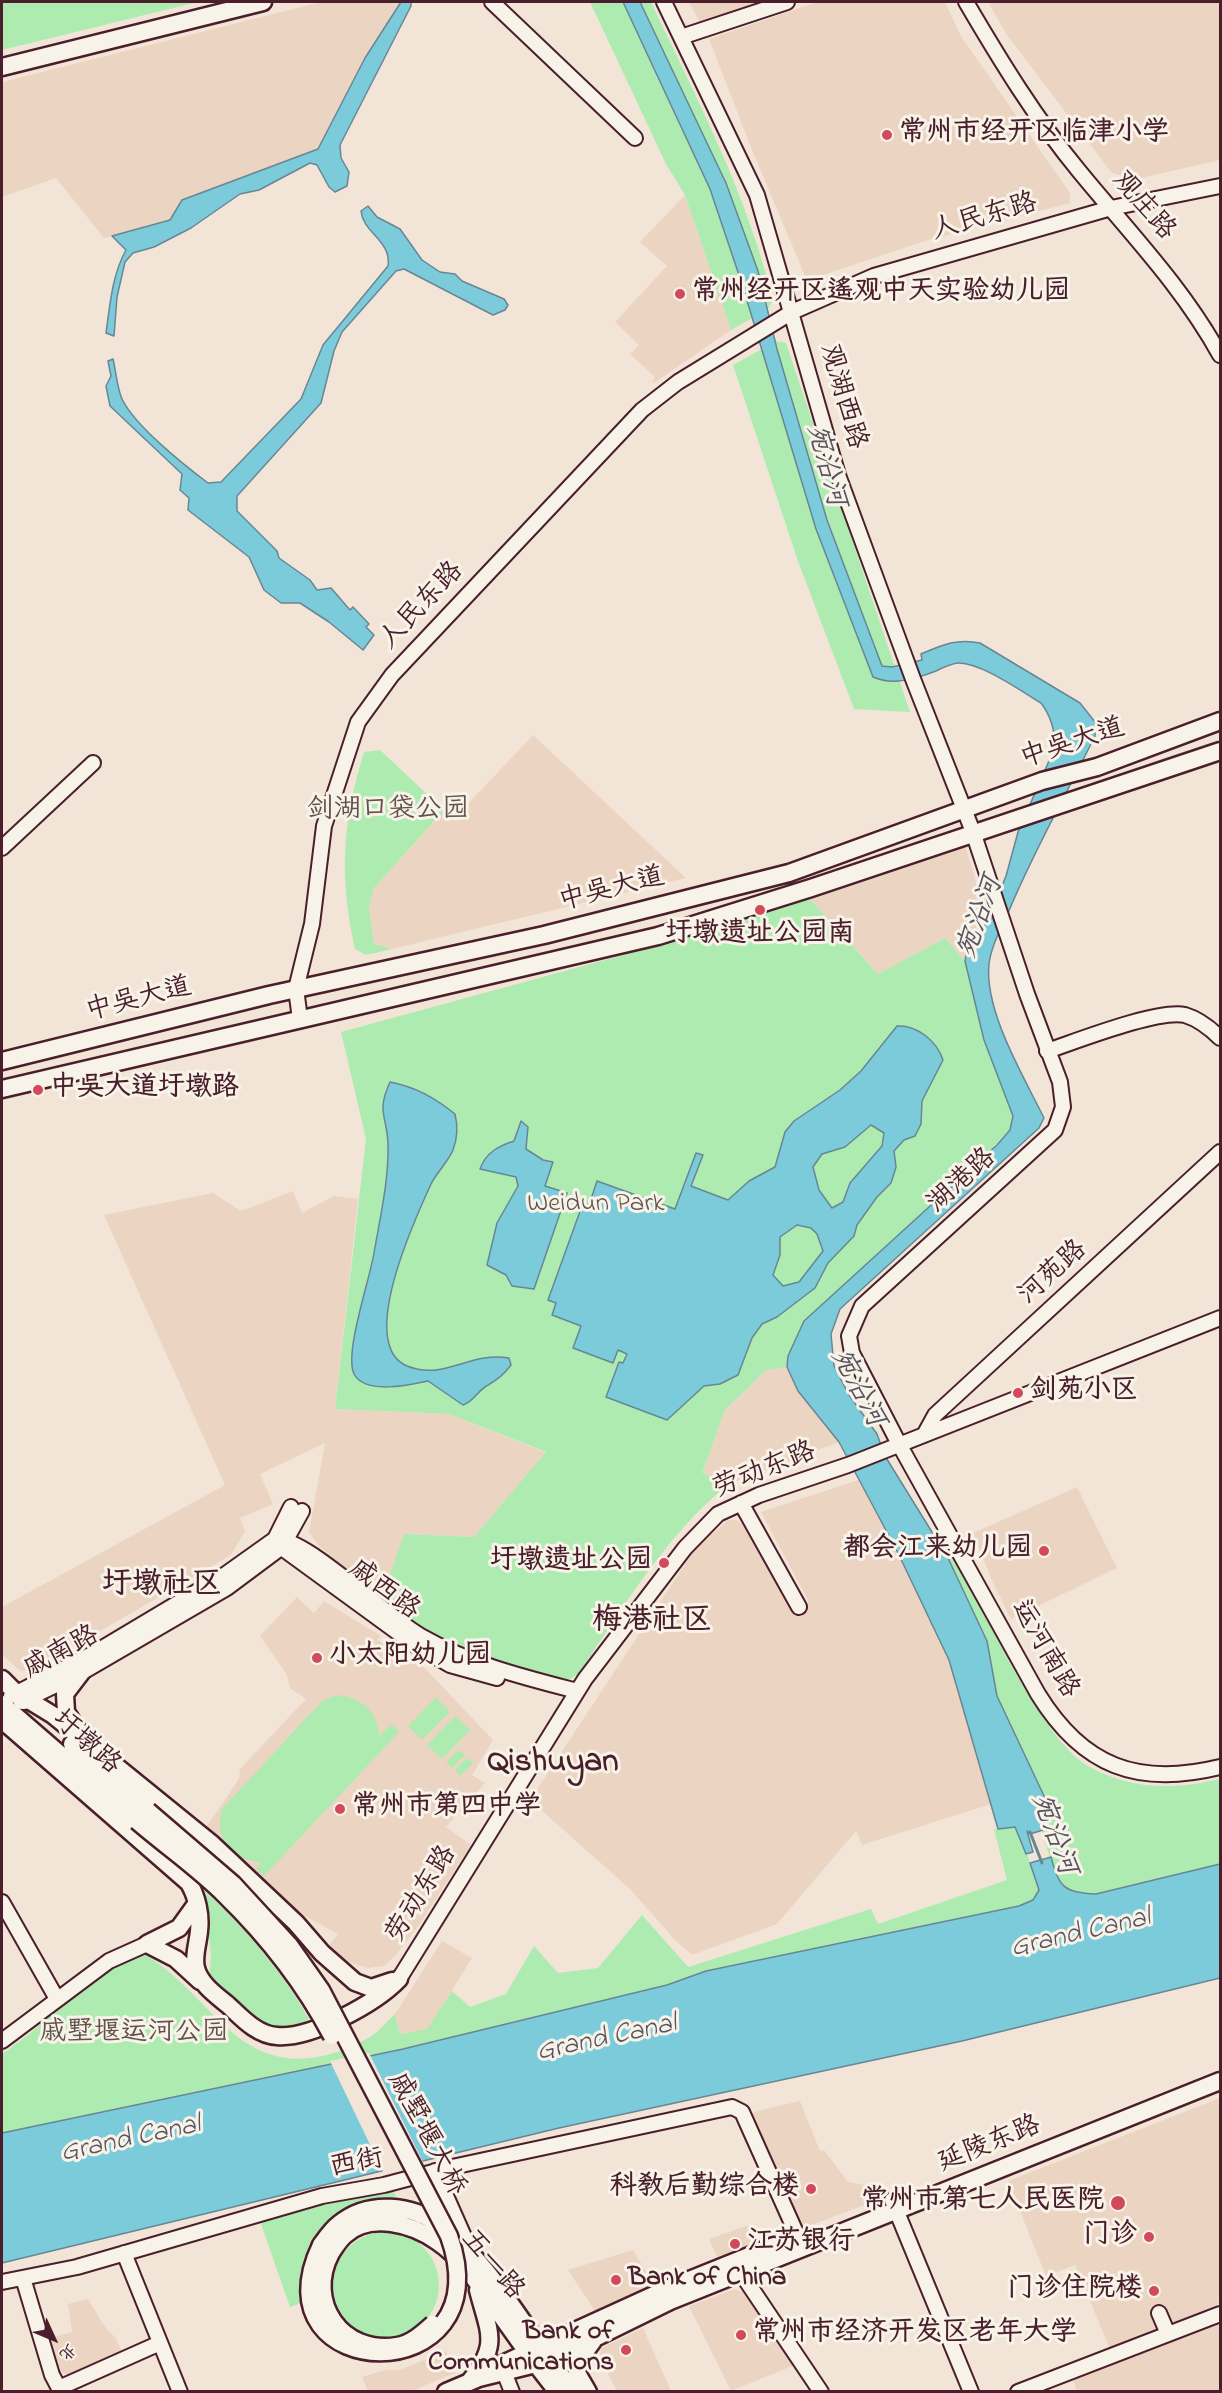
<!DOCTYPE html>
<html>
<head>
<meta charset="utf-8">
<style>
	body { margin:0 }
	#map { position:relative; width:1222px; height:2393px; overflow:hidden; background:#f2e5d7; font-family:"Indie Flower","LXGW WenKai TC",sans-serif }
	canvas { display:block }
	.frame { position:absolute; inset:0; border:3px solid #4a1f2b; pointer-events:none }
	.north { position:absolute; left:24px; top:2309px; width:60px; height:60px; -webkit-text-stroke:4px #f7f3e8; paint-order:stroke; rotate:134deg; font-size:16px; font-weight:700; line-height:24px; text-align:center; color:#4a1f2b }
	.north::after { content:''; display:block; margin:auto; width:21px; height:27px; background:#4a1f2b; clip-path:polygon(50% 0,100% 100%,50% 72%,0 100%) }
</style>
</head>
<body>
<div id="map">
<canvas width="1222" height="2393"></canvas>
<div class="frame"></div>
<div class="north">北</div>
</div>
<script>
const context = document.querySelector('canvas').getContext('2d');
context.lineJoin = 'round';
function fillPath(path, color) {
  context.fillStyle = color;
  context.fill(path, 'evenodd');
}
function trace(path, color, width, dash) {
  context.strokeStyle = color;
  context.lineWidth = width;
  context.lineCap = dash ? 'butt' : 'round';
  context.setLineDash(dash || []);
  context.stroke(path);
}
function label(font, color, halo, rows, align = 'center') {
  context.font = font + ' "Indie Flower","LXGW WenKai TC",sans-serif';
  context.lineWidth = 6;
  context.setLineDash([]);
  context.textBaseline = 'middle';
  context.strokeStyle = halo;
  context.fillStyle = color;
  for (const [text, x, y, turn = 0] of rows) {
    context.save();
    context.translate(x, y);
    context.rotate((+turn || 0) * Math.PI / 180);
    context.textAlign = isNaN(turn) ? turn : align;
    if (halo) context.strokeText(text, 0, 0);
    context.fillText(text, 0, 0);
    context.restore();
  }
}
fillPath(new Path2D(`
	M321 2H401L365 58 318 149 182 200 170 220 104 238 56 178 2 197V82Z
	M689 2H765L700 23Z
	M817 2H945L961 36 1070 193V203L925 241 814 278 805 276 752 150 709 39Z
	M988 2H1220V160L1132 180 1111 172 1007 35Z
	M685 195 731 330 654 383 652 381 655 377 630 354 639 345 615 322 667 266 640 242Z
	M533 735 686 878 392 949 374 944 369 906 374 888 456 797 466 806Z
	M965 846 988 920 974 940 965 961 945 938 878 974 809 898Z
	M293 1191 302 1213 334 1196 358 1199 335 1409 449 1414 546 1453 474 1537 404 1534 389 1589 391 1608 319 1546 309 1532 325 1443 260 1474 273 1504 240 1518 245 1531 231 1555 35 1669 21 1671 2 1655V1607L225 1485 104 1215 213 1193 241 1211Z
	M787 1367 798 1391 839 1442 729 1484 702 1473 725 1410 766 1370Z
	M858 1480 898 1553 949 1660 991 1804 862 1845 856 1831 777 1924 692 1955 675 1940 631 1890 530 1800 695 1549 728 1520H736L742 1524 792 1612 809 1602 761 1512Z
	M1077 1487 1117 1568 1011 1619 993 1583 973 1533Z
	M297 1597 314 1613 324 1601 381 1636 377 1640 420 1663 493 1740 472 1775 485 1783 446 1827 471 1845 421 1922 397 1954 384 1966 368 1968 348 1962 327 1948 338 1934 296 1911 205 1829 239 1779 240 1769 306 1699 290 1688 287 1675 260 1636Z
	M442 1941 472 1958 428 2029 400 2034 395 2014Z
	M1220 2098V2303L1110 2349 1075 2265 1046 2276 1008 2181Z
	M800 2101 820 2151 824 2150 848 2182 865 2185 872 2202 804 2228 800 2226 750 2117 753 2112Z
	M749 2225 759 2247 720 2263 709 2239Z
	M633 2250 656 2288 597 2314 568 2270Z
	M735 2289 750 2294 797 2364 731 2391 689 2306Z
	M88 2299 105 2327 115 2337 123 2354 70 2376 60 2372 49 2338 72 2332 68 2304Z
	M1220 2321V2391H1077L1073 2379Z
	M643 2328 671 2391H617L599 2357 602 2348Z
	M446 2351 455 2373 412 2391H368L362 2377 385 2370H400Z`), '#ecd4c2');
fillPath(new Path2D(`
	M2 2H198L2 50Z
	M590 2H651C697 99 748 196 773 301L767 310 731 330 685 195 666 164Z
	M776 341 786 343 910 712 854 709 798 561 733 365Z
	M380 750 444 810 374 888 369 906 374 944 392 949 366 955 355 949C339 875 342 824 364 752Z
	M809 898 878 974 945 938 965 961 984 1040 1013 1116 1010 1130 814 1331 817 1368 787 1367 766 1370 725 1410 702 1473 729 1484C668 1532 622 1609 579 1673L569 1680 557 1682 468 1653 391 1608 390 1575 404 1534 474 1537 546 1452 449 1414 335 1409 366 1139 341 1032 664 944Z
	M955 1556C982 1606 1041 1739 1088 1766 1131 1790 1173 1790 1220 1779V1864L1096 1894C1085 1894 1073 1895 1064 1888 1056 1882 1037 1820 1038 1809 1038 1804 1042 1801 1045 1798L997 1696 987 1641 948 1558Z
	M338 1695C361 1698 378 1711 379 1736L391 1724 399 1732 264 1876 256 1869 261 1862C230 1860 214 1839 222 1809L322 1701Z
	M436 1697 450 1712 422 1740 408 1726Z
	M455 1716 470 1730 442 1759 427 1745Z
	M459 1750 465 1755 452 1768 446 1762Z
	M467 1758 473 1763 460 1776 455 1770Z
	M1006 1826 1015 1827 1020 1833 1039 1890 1033 1900 1019 1906 706 1971 667 1985 403 2049 2 2133V2054L28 2035 108 1966 142 1953C180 1974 205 2011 239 2038 280 2069 325 2062 368 2038 378 2033 387 2021 395 2014L400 2034 427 2029 452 1991 470 2007 506 1994 534 1946 558 1973 598 1968 642 1915 688 1967 871 1909 878 1924 1007 1880 994 1830Z
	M196 1883C241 1924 279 1966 309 2019 263 2043 240 2009 209 1980L211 1955 207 1917Z
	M393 2190 398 2201C384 2207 332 2223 323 2230 304 2246 303 2280 304 2302L290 2307 261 2224 266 2217 326 2199Z
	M333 2285a53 53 0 1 1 106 0a53 53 0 1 1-106 0Z`), '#aeebb1');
const water = new Path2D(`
	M401 2H411V6L340 145 341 158 349 172 347 186 335 192 329 187 317 165 310 163 259 190 240 194 191 228 154 247 133 253 125 262 117 297 114 336 106 333C110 305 112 275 126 250L112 236 170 220 182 200 318 149 365 58Z
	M623 2H640L726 183 758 271 777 349 827 520 882 666 892 667 922 660 921 654C942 645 957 638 980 643L1080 703 1095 722V736C1066 795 1033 852 1008 913 1001 928 991 947 989 964 984 1011 1024 1077 1044 1118L1039 1128 840 1309 831 1334 834 1366 849 1395 877 1434 885 1456 948 1558 987 1641 997 1696 1045 1798 1038 1809 1043 1830 1030 1834 1027 1831 1033 1852 1026 1854 1015 1827 998 1829 949 1660 898 1553 839 1442 798 1391 787 1367 788 1356 804 1321 997 1145 1010 1130 1013 1116 984 1040 965 961 967 949 988 920 1006 876 1018 832 1055 747C1055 730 1051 716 1041 703 1021 691 980 662 958 663 950 664 942 668 936 671 915 679 893 686 873 677L816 529 742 284 710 189Z
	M368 206 377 217 400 229 422 260 440 272 455 274 462 281 504 299 508 305 505 310 493 315 404 269 396 271 342 332 334 351 321 403 237 496V511L277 551 279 558 310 580 317 590 331 588 350 610 353 607 369 624 366 627 374 635 363 650 329 622 300 603H281L264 590 249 557 188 510 189 498 180 490 182 474 110 406 106 386 111 376 108 361 113 359C116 371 117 388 122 399 135 426 184 465 208 483L221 482 301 399 323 345 388 266C392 241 363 233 361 211Z
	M897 1026C917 1025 937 1041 943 1060L922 1101 921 1124 915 1136 904 1140 894 1151 896 1167 891 1183 877 1197 857 1225 854 1236 828 1263 815 1288 777 1317 762 1324 752 1338 738 1375 720 1384 704 1386 667 1420 606 1397 619 1362 623 1363 627 1354 618 1350 613 1363 573 1348 581 1326 552 1315 556 1303 548 1300 583 1203 589 1205 597 1181 675 1209 696 1153 703 1155 691 1186 728 1200 749 1181 775 1167 785 1132 794 1121 840 1090 861 1071ZM871 1125 884 1133 882 1146 850 1183 843 1202 832 1208 819 1190 813 1167 822 1154 845 1147ZM797 1225 811 1228 817 1234 823 1251 799 1282 783 1286 773 1275 780 1255V1237Z
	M390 1082C416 1087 435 1098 455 1114 458 1126 458 1137 453 1150 448 1162 437 1172 431 1184 416 1217 356 1344 407 1366 445 1381 470 1351 509 1358L511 1365C503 1376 496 1380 485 1387 476 1393 474 1401 463 1405L428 1381C410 1385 365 1395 354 1374 344 1353 370 1279 374 1253 380 1218 389 1180 388 1144 387 1115 376 1113 390 1082Z
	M521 1121 528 1127 526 1149 543 1160 553 1162 545 1186 567 1193 534 1289 512 1286 506 1275 487 1265 497 1223 518 1186 516 1177 480 1169C486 1152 499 1146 514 1141Z
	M1051 1857C1059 1887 1064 1893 1096 1894L1220 1864V1978L962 2041 559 2128 2 2263V2133L403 2049 667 1985 706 1971 1019 1906 1033 1900 1039 1890 1030 1863Z`);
fillPath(water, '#7ccbda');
trace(water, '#688694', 1.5);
fillPath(new Path2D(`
	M369 2053 424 2164 384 2174 330 2061Z`), '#f2e5d7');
trace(new Path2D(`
	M1030 1832 1042 1863`), '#688694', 3);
const minor = new Path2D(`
	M492 2 635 138
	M664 2 757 195 838 475 913 679 973 832 1027 994 1060 1082 1063 1107 1055 1130 862 1306 849 1336 852 1353 899 1444 1038 1694C1083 1767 1138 1787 1220 1767
	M966 2C1000 60 1036 119 1079 171 1129 232 1182 286 1220 355
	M681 37 787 2
	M2 848 93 763
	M300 1019 296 989 312 924 324 826 358 722 392 675 642 410 678 382 792 312 874 276 1111 208 1220 186
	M1047 1051C1077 1041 1158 1009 1185 1015 1198 1019 1211 1029 1220 1038
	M924 1435 935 1415 1220 1152
	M741 1503 799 1607
	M281 1540C312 1544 387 1617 421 1636 470 1664 523 1677 577 1691
	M282 1548 415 1645 450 1665 497 1678
	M11 1696 94 1653 223 1576 275 1539 291 1507
	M21 1702 81 1673 227 1588 282 1547 302 1511
	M2 1902 57 1999
	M399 1979 585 1679 685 1548 718 1514 759 1495 848 1465 1220 1318
	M2 2041 109 1961 147 1944
	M435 2171 470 2250
	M892 2200 971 2392
	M124 2253 180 2392
	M735 2264 821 2392
	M23 2278 52 2375 61 2392
	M2 2282 77 2267 322 2196 384 2185 452 2167 732 2107 742 2112 798 2237
	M1159 2313 1168 2334
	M504 2372 512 2392
	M59 2388 160 2343
	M1018 2392 1220 2314`);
const major = new Path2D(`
	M2 67 263 2
	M2 1061 269 995 544 935 789 873 1042 781 1097 767 1220 721
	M2 1089 658 936 811 888 1220 751
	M2 1679 24 1701
	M17 1693 53 1715 212 1844 296 1923 322 1953 355 1982 371 1988 392 1981
	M2 1704 137 1821
	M2 1720 189 1883C197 1897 201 1915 199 1931 198 1943 193 1957 196 1968 200 1984 216 1995 228 2005 242 2018 257 2035 277 2036 311 2039 376 2003 399 1979
	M78 1730 66 1712 65 1694 81 1673
	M72 1744 148 1811
	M147 1944 176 1959 200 1981
	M147 1944 179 1928 197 1903
	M321 2245C326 2238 332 2229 339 2224 368 2200 412 2204 441 2226 495 2267 530 2340 574 2392
	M331 2253C335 2247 339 2240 345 2235 370 2212 413 2224 438 2242 462 2258 479 2285 495 2307 516 2336 535 2365 558 2392
	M498 2366 667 2289 774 2246
	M470 2381C500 2344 489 2333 478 2290
	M446 2392 479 2378 548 2361 670 2301 1220 2081
	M588 2392 577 2373 579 2360 593 2341`);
trace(minor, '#4a1f2b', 18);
trace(major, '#4a1f2b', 21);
trace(minor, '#f7f3e8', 14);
trace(major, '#f7f3e8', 16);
const majorBridge = new Path2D(`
	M148 1811 233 1884 290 1946 321 1990 449 2236C505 2393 253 2386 321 2245
	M137 1821C166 1846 198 1868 225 1895 268 1937 304 1983 332 2036
	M331 2253C305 2302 342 2355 397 2346 411 2344 423 2333 433 2324`);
trace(majorBridge, '#4a1f2b', 21, []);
trace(majorBridge, '#f7f3e8', 16);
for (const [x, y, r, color] of [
	[887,135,6,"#d1495b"],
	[680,294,6,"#d1495b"],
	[760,910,6,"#d1495b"],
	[38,1090,6,"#d1495b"],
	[1018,1393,6,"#d1495b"],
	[1044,1551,6,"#d1495b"],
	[664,1563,6,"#d1495b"],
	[317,1658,6,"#d1495b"],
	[340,1809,6,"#d1495b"],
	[811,2189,6,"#d1495b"],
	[1118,2203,8,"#d1495b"],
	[1149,2237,6,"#d1495b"],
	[735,2244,6,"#d1495b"],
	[616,2280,6,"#d1495b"],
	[1154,2291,6,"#d1495b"],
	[741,2335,6,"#d1495b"],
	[626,2350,6,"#d1495b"]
]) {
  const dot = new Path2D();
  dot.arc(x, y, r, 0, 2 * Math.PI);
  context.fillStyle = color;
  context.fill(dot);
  trace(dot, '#f7f3e8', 2);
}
label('bold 27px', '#4a1f2b', '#f7f3e8', [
	["常州市经开区临津小学",899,135],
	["常州经开区遥观中天实验幼儿园",692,294],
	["圩墩遗址公园南",760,936,"center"],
	["中吴大道圩墩路",50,1090],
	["剑苑小区",1030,1393],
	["都会江来幼儿园",1032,1551,"right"],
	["圩墩遗址公园",652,1563,"right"],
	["小太阳幼儿园",329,1658],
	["常州市第四中学",352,1809],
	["科教后勤综合楼",799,2189,"right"],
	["常州市第七人民医院",1104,2203,"right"],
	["门诊",1137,2237,"right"],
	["江苏银行",747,2244],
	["Bank of China",628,2280],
	["门诊住院楼",1142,2291,"right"],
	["Bank of",614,2334,"right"],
	["Communications",614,2365,"right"],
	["常州市经济开发区老年大学",753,2335]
], 'left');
label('27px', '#4a1f2b', '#f7f3e8', [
	["观庄路",1142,207,49],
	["人民东路",985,219,-16],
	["观湖西路",841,397,74],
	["人民东路",423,607,-47],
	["中吴大道",1073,745,-18],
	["中吴大道",612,891,-14],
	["中吴大道",139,1001,-14],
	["湖港路",963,1182,-42],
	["河苑路",1054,1274,-42],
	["劳动东路",765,1472,-22],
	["戚西路",383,1591,37],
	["运河南路",1043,1650,60],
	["戚南路",62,1654,-28],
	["圩墩路",85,1744,41],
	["劳动东路",423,1895,-58],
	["戚墅堰大桥",425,2135,62],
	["延陵东路",990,2146,-22],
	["西街",357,2165,-11],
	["五一路",491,2266,50]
]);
label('27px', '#63524c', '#f7f3e8', [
	["剑湖口袋公园",388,812],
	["Weidun Park",596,1206],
	["戚墅堰运河公园",134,2035]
]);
label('italic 28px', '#595360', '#f7f3e8', [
	["宛沿河",824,466,75],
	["宛沿河",982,918,-70],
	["宛沿河",856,1389,62],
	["宛沿河",1052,1835,70],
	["Grand Canal",1081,1935,-13],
	["Grand Canal",607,2040,-12],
	["Grand Canal",131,2141,-12]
]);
label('bold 30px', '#4a1f2b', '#f7f3e8', [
	["圩墩社区",162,1587],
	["梅港社区",652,1623]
]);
label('bold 33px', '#4a1f2b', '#f7f3e8', [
	["Qishuyan",553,1765]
]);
</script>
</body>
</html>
